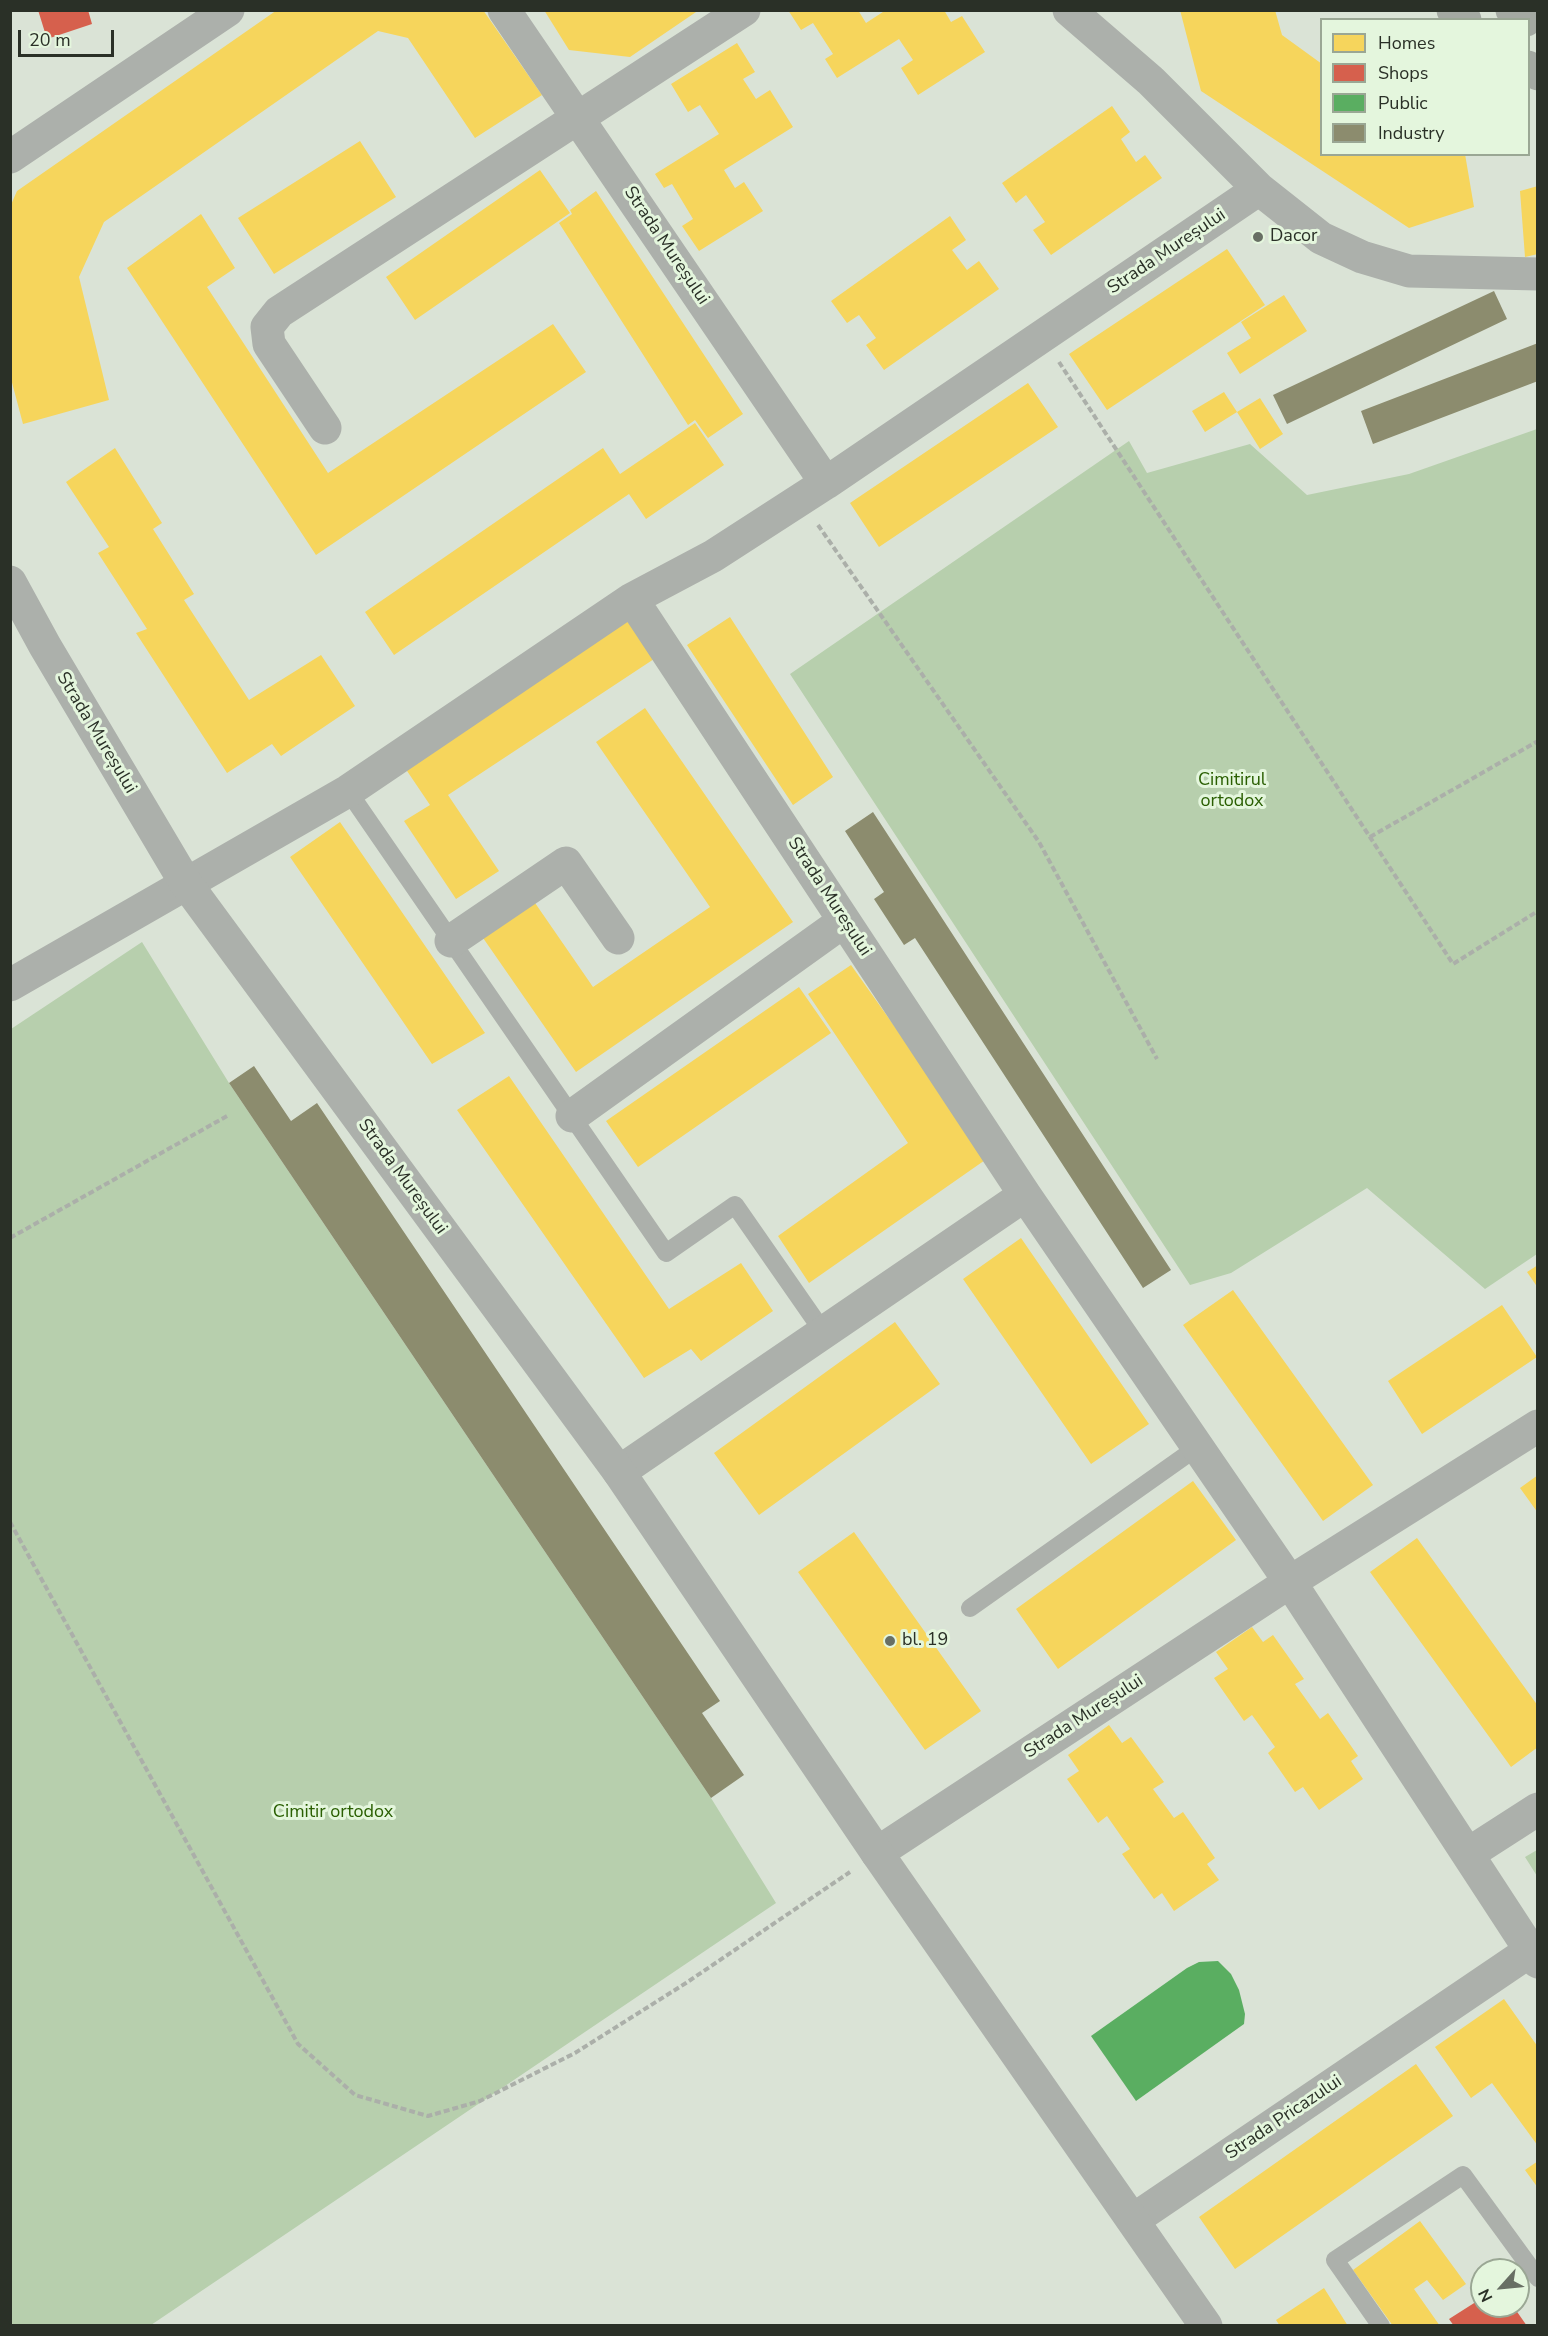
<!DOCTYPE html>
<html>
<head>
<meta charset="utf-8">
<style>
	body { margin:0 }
	#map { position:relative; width:1548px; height:2336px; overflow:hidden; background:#dae3d6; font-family:"Nunito Sans",sans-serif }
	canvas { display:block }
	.frame { position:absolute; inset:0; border:12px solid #2a3027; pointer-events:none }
	.legend { position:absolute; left:1320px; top:18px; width:210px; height:138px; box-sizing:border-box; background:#e4f6dd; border:2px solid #9aa794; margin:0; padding:8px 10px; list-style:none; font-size:18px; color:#2a3027 }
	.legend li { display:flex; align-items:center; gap:12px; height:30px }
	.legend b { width:30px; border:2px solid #9aa794 }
	.north { position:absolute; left:1470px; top:2258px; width:60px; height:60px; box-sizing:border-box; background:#e4f6dd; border:2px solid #9aa794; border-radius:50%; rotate:243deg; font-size:16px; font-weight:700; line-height:24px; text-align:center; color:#2a3027 }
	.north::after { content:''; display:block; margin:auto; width:21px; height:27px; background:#686f64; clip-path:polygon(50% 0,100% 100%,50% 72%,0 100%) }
	.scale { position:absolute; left:18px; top:30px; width:96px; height:27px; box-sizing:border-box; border:3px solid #2a3027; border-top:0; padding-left:8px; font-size:18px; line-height:21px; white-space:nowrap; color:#2a3027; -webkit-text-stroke:4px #e4f6dd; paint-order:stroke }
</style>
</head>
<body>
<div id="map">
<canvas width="1548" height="2336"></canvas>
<div class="frame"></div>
<ul class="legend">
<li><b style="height:16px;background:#f6d55c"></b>Homes</li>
<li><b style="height:16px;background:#d6604d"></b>Shops</li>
<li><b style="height:16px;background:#5aae61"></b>Public</li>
<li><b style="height:16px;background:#8c8c6e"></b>Industry</li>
</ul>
<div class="north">N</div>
<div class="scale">20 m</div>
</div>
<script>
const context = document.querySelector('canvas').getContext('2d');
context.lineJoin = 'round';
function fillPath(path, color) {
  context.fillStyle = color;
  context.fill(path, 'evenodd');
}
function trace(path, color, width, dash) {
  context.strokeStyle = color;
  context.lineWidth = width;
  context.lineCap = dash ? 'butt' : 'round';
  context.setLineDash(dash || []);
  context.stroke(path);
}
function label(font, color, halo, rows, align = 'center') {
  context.font = font + ' "Nunito Sans",sans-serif';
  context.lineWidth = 6;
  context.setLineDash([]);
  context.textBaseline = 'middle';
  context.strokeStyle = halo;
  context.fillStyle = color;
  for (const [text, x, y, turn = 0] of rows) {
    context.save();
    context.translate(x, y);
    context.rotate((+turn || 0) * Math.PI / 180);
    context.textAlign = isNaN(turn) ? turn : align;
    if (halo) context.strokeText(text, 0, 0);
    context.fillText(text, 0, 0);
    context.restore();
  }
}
fillPath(new Path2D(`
	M1537 429V1254L1485 1289 1367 1188 1231 1273 1190 1285 790 674 1129 441 1147 473 1250 444 1307 495 1409 474Z
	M142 942 229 1083 711 1798 776 1903 151 2325H13L10 2321 11 1029Z
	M1537 1850V1849V1876L1525 1857Z`), '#b7cfad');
fillPath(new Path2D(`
	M277 10H483L542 95 475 138 408 38 378 31 104 222 79 277 109 400 23 424 10 375V207L17 191Z
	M544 10H699L630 57 569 50Z
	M788 10H858L866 23 886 10H944L951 22 962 16 985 52 918 95 901 68 913 60 899 39 837 78 825 59 833 54 813 23 801 30Z
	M1180 10H1275L1282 35 1322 64V154H1465L1474 207 1409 228 1201 91Z
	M737 43 755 72 743 79 756 99 770 90 793 127 724 170 735 188 744 182 763 211 699 251 682 226 693 219 672 184 664 188 655 174 719 134 700 105 688 112 671 84Z
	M1112 106 1130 132 1121 139 1136 162 1145 155 1162 178 1051 255 1033 230 1045 222 1026 195 1016 203 1002 183Z
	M360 141 396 197 274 274 238 218Z
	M540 170 570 213 415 320 386 277Z
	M1538 186V254L1525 257 1520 191Z
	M596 191 743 414 708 438 695 420 688 425 559 223 572 214 570 210Z
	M201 214 235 268 207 287 328 473 553 324 586 372 316 555 127 268Z
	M950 216 966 240 952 250 967 270 979 261 999 289 884 370 866 345 876 338 859 315 847 323 831 301Z
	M1227 249 1265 305 1107 410 1069 354Z
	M1284 295 1307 331 1240 374 1227 353 1251 338 1241 322Z
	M1028 383 1058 427 879 547 850 503Z
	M1224 392 1237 412 1205 432 1192 411Z
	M1260 398 1283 434 1260 449 1237 412Z
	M695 423 724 465 646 519 629 494 394 655 365 612 603 448 620 474Z
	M115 448 162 523 153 529 194 594 184 600 249 700 321 655 355 706 281 756 272 744 227 773 136 633 147 629 98 553 109 547 66 482Z
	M626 617 654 659 448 795 499 871 456 899 404 821 430 805 403 765Z
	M730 617 833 777 793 805 687 645Z
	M645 708 793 922 576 1072 481 935 533 900 593 987 710 907 596 742Z
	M340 822 485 1033 432 1064 290 857Z
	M851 965 988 1158 809 1283 778 1236 908 1143 808 994Z
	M799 987 831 1033 638 1167 606 1121Z
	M509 1076 669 1309 741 1263 773 1311 701 1361 691 1349 644 1378 457 1110Z
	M1021 1238 1149 1424 1091 1464 963 1279Z
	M1538 1265V1288L1527 1272Z
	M1233 1290 1373 1485 1323 1521 1183 1325Z
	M1502 1305 1537 1357 1422 1434 1388 1381Z
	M895 1322 940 1384 759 1515 714 1453Z
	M1538 1475V1513L1520 1488Z
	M1193 1481 1236 1540 1058 1669 1016 1609Z
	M854 1532 981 1711 925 1750 798 1572Z
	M1417 1538 1538 1706V1747L1511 1767 1370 1572Z
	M1252 1627 1263 1642 1273 1635 1304 1679 1295 1684 1320 1719 1328 1713 1358 1756 1351 1761 1363 1779 1319 1810 1303 1787 1295 1792 1268 1753 1275 1747 1252 1715 1244 1721 1214 1678 1228 1669 1216 1652Z
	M1109 1725 1122 1743 1131 1737 1164 1782 1153 1789 1174 1818 1183 1812 1215 1858 1207 1864 1219 1880 1174 1911 1162 1893 1154 1899 1122 1854 1130 1849 1107 1816 1098 1823 1067 1779 1079 1771 1068 1755Z
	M1504 1999 1538 2047V2146L1492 2083 1471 2098 1435 2047Z
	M1416 2064 1453 2116 1235 2269 1199 2217Z
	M1538 2161V2188L1525 2170Z
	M1420 2221 1466 2284 1443 2300 1427 2280 1414 2289 1440 2326H1393L1353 2270Z
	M1324 2288 1348 2326H1280L1276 2320Z`), '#f6d55c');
fillPath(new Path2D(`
	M38 10H88L92 24 47 39Z
	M1482 2298V2306H1513L1527 2326H1454L1449 2319Z`), '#d6604d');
fillPath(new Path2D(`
	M1218 1961 1231 1974 1239 1990 1245 2014 1244 2024 1136 2101 1091 2036 1187 1968 1199 1962Z`), '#5aae61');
fillPath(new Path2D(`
	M1494 291 1507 319 1287 424 1273 395Z
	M1538 343V381L1373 444 1361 411Z
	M873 812 1171 1270 1143 1288 915 938 904 945 874 899 884 892 845 831Z
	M254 1066 291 1121 317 1103 720 1701 702 1713 744 1775 711 1798 229 1083Z`), '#8c8c6e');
trace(new Path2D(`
	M1059 362 1453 964 1538 911
	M818 525 1039 842 1157 1059
	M1370 837 1538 741
	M10 1238 227 1116
	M10 1522 298 2044 355 2095 428 2116 480 2101 575 2053 686 1983 850 1872`), '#abafa9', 4, [6, 3]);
trace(new Path2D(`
	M348 791 666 1253 735 1205 824 1333
	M970 1608 1199 1446
	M1381 2326 1335 2260 1463 2175 1538 2278`), '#acb0ab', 18);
trace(new Path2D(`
	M504 10 826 483
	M1069 10 1151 81 1259 189 1321 238 1362 257 1409 271 1538 274
	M325 428 269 344 267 327 279 312 744 10
	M632 599 1025 1195 1290 1582 1538 1962
	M451 941 566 863 618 938
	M10 985 348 791 632 599 713 556 826 483 1259 189
	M572 1116 844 921
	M619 1472 1025 1195
	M877 1853 1290 1582 1538 1426
	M1468 1854 1538 1809
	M1133 2220 1530 1951`), '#acb0ab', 33);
trace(new Path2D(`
	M10 157 228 10
	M10 582 45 646 185 882 619 1472 877 1853 1206 2326`), '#acb0ab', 33);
trace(new Path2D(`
	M1453 10 1465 20
	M1512 10 1526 20
	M1528 67 1538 74`), '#a4a9a2', 33);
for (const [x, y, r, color] of [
	[1258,237,6,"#686f64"],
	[890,1641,6,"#686f64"]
]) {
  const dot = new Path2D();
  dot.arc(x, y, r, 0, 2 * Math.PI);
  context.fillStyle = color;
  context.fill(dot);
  trace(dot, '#e4f6dd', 2);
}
label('18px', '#2a3027', '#e4f6dd', [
	["Dacor",1270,237],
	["bl. 19",902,1641]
], 'left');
label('18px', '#2a3027', '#e4f6dd', [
	["Strada Mureșului",666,246,56],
	["Strada Mureșului",1167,252,-34],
	["Strada Mureșului",96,733,59],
	["Strada Mureșului",829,897,57],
	["Strada Mureșului",402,1177,54],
	["Strada Mureșului",1084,1717,-33],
	["Strada Pricazului",1284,2118,-34]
]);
label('18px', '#2a5f02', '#e4f6dd', [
	["Cimitirul",1232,781],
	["ortodox",1232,802],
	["Cimitir ortodox",333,1813]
]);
</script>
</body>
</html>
